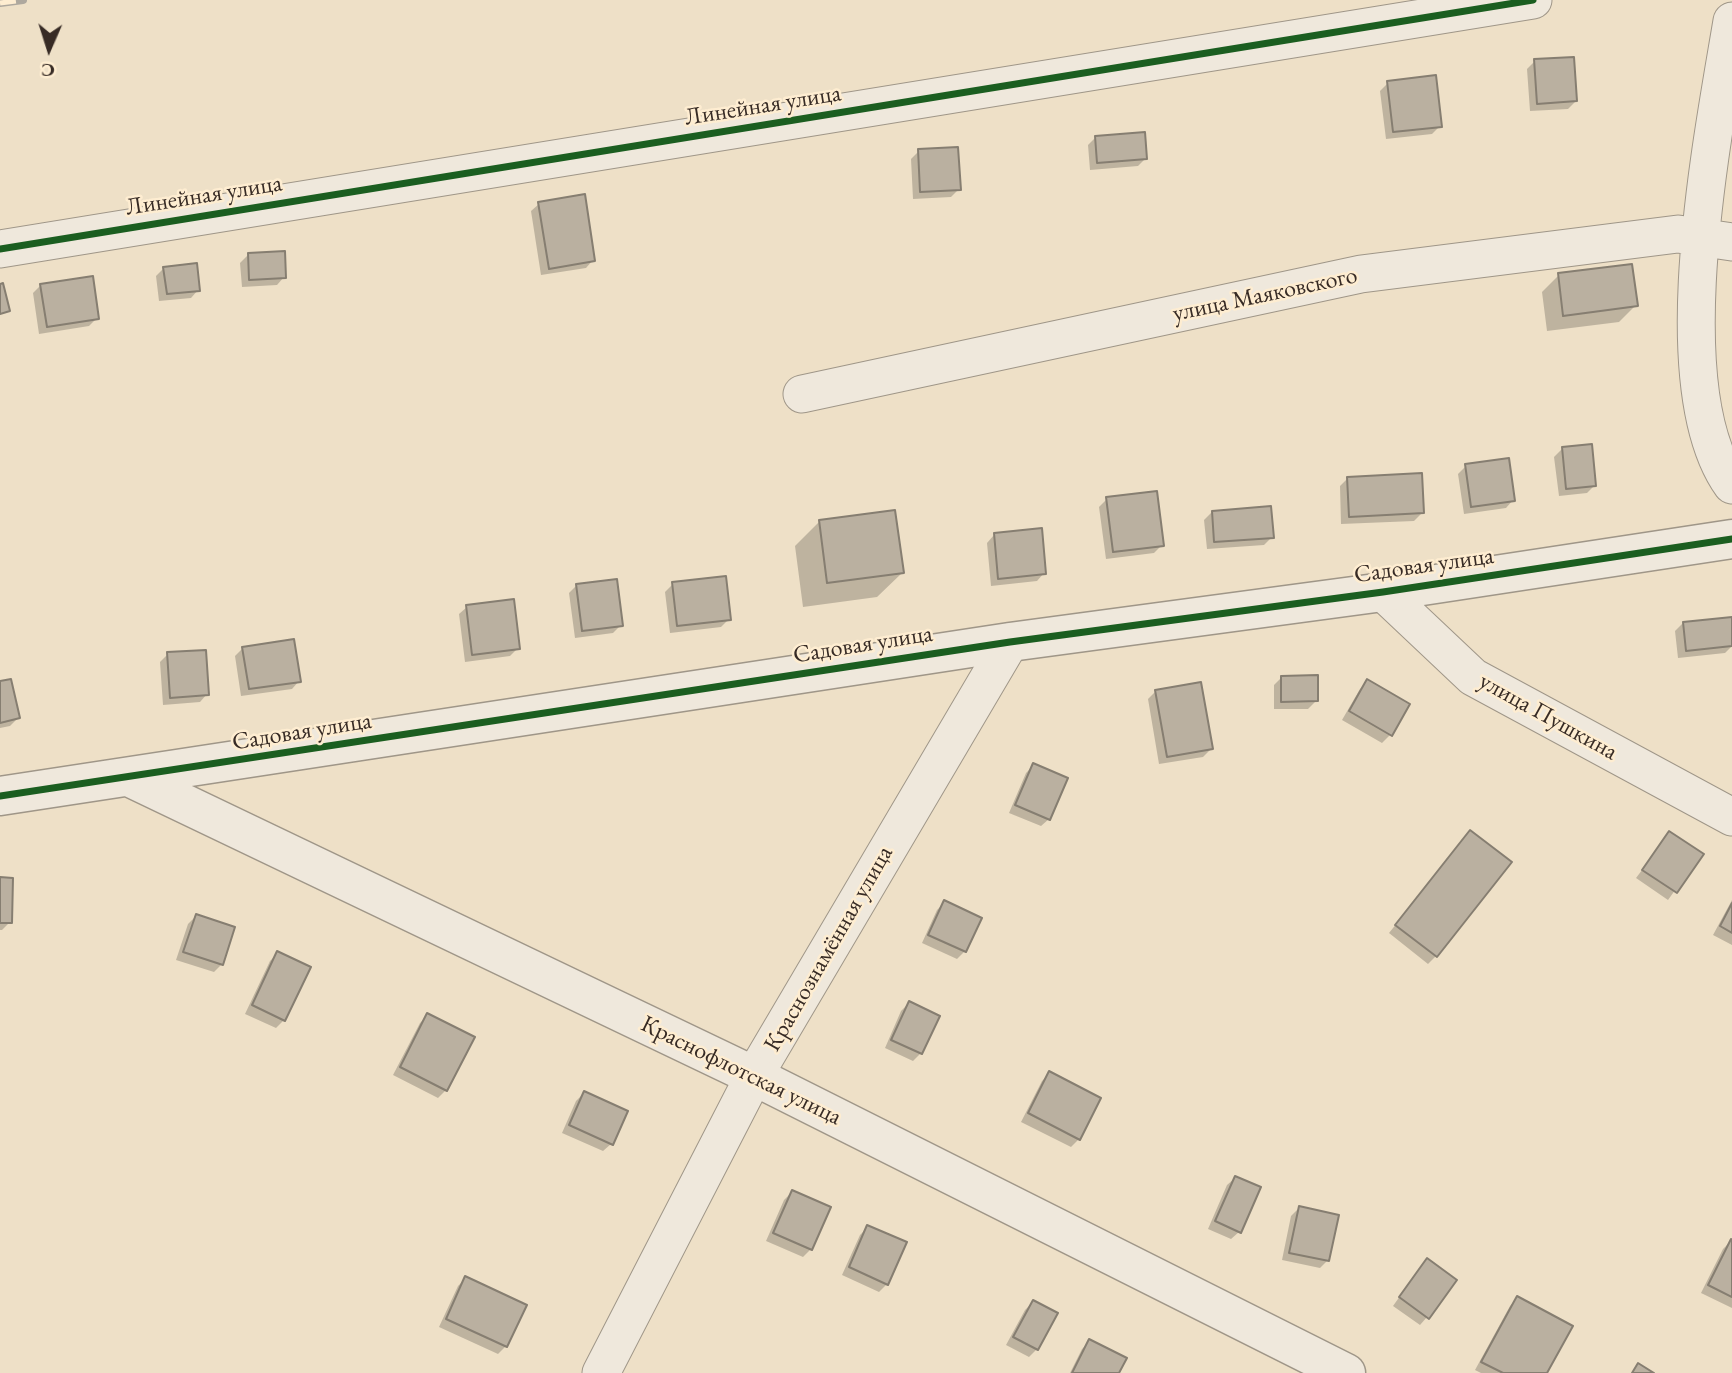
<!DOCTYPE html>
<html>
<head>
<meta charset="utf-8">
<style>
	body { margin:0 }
	#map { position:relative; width:1732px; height:1373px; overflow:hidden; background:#eee0c7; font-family:"EB Garamond",serif }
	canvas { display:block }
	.north { position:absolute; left:14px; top:14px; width:70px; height:70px; -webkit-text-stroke:5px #feedd1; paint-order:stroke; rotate:183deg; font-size:19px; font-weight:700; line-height:28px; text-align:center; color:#372b25 }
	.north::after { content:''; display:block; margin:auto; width:24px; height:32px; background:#372b25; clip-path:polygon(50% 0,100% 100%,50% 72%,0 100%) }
</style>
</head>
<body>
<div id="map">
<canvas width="1732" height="1373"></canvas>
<div class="north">С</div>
</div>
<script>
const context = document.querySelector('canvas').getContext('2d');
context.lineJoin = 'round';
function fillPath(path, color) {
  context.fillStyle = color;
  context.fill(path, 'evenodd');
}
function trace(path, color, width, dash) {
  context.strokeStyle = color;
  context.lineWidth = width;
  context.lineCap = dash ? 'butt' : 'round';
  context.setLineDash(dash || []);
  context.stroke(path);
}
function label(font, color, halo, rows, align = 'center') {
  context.font = font + ' "EB Garamond",serif';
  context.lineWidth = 5;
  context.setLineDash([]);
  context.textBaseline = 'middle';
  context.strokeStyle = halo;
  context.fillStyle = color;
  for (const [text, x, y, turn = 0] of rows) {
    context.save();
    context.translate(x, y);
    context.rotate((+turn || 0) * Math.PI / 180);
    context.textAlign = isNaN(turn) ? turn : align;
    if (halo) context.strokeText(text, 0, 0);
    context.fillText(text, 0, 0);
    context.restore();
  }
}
fillPath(new Path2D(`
	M1535 61 1576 101 1568 109 1530 111 1527 69Z
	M1388 83 1440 126 1432 134 1386 139 1380 91Z
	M1096 137 1146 158 1138 166 1090 170 1088 145Z
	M919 151 959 189 951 197 913 199 911 159Z
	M539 204 593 260 586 268 541 275 531 211Z
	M248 255 284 277 277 285 242 287 240 263Z
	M164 268 198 290 191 298 159 301 156 276Z
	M1559 275 1636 305 1619 322 1547 331 1542 292Z
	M41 285 97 318 89 326 39 334 33 293Z
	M1562 449 1595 485 1587 493 1559 496 1554 457Z
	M1466 466 1513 500 1506 508 1464 514 1458 474Z
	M1347 479 1422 513 1414 521 1341 524 1340 486Z
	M1107 499 1162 545 1154 553 1106 559 1099 507Z
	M1212 512 1272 537 1264 545 1207 549 1204 520Z
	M820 521 902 573 877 597 803 607 795 546Z
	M994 535 1044 573 1037 581 991 586 987 543Z
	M673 584 729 619 721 627 670 633 665 592Z
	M577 585 621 625 613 633 575 638 569 593Z
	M467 607 518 648 510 656 465 662 459 614Z
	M1683 623 1732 636V646L1725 653 1678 658 1675 631Z
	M243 648 299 681 292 689 241 696 235 656Z
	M168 654 207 694 200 702 163 705 160 662Z
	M1282 677 1316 701 1308 709H1274V685Z
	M1368 681 1408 705 1390 735 1382 743 1342 720 1360 689Z
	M0 683 18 718 10 726 0 728Z
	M1156 691 1211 749 1203 757 1159 764 1148 699Z
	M1034 765 1049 819 1041 826 1009 813 1026 773Z
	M1470 832 1436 956 1428 964 1389 933Z
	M1670 833 1701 854 1668 900 1636 878Z
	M0 879 10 922 2 930H0Z
	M1732 900V945L1713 935Z
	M945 902 965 951 957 959 922 943 937 910Z
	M196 916 222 964 214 972 176 960 188 924Z
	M278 953 284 1020 276 1028 245 1014 270 961Z
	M909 1003 921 1053 913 1061 885 1048 901 1011Z
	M428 1015 446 1090 438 1098 393 1075 420 1023Z
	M1050 1073 1079 1139 1071 1147 1021 1122 1042 1081Z
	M584 1093 611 1144 603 1151 562 1133 576 1101Z
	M1235 1178 1239 1232 1231 1239 1208 1229 1227 1185Z
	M792 1192 811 1249 803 1257 766 1241 784 1200Z
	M1299 1208 1328 1260 1320 1268 1282 1260 1291 1216Z
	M868 1227 887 1284 879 1292 842 1275 860 1235Z
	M1731 1241 1732 1242V1308L1701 1293 1723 1249Z
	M1420 1268 1427 1317 1420 1325 1393 1306Z
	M466 1278 506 1346 498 1354 439 1327 458 1286Z
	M1517 1298 1545 1373H1481L1475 1370 1510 1306Z
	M1033 1302 1056 1314 1037 1349 1029 1357 1006 1345 1025 1310Z
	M1090 1341 1117 1373H1070L1082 1349Z`), '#0003');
const building = new Path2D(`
	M1574 57 1577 101 1537 104 1534 59Z
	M1436 75 1442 127 1393 132 1387 81Z
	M1145 132 1147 159 1097 163 1095 136Z
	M958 147 961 190 920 192 918 149Z
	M585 194 595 261 549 269 538 202Z
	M285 251 286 278 249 280 248 253Z
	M197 263 200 291 167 294 163 267Z
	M1632 264 1638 306 1563 316 1558 273Z
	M93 276 99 319 47 327 40 284Z
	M3 283 10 311 0 314V284Z
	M1592 444 1596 486 1566 489 1562 447Z
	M1509 458 1515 501 1471 507 1465 464Z
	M1422 473 1424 513 1349 517 1347 477Z
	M1157 491 1164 546 1113 552 1106 497Z
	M1271 506 1274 538 1214 542 1212 511Z
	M895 510 904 573 827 583 819 520Z
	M1042 528 1046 574 998 579 994 533Z
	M726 576 731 620 677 626 672 582Z
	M617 579 623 626 582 631 576 584Z
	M514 599 520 649 472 655 466 605Z
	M1732 617V646L1686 651 1683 622Z
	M294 639 301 682 249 689 242 647Z
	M206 650 209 695 170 698 167 652Z
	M1318 675V701L1281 702V676Z
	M11 679 20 718 0 723V681Z
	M1367 679 1410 704 1392 736 1349 711Z
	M1201 682 1213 749 1167 757 1155 690Z
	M1033 763 1068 778 1050 820 1015 805Z
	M1470 830 1512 862 1437 957 1395 925Z
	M1669 831 1704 854 1677 893 1642 870Z
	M0 877 13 878 12 923H0Z
	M944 900 982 918 966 952 928 935Z
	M1732 903V933L1720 926Z
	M196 914 235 927 223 965 183 952Z
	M277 951 311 967 285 1021 252 1005Z
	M909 1001 940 1016 922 1054 891 1040Z
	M427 1013 475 1037 447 1091 400 1067Z
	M1049 1071 1101 1098 1080 1140 1028 1113Z
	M584 1091 628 1111 613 1145 569 1125Z
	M1235 1176 1261 1187 1241 1233 1215 1221Z
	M792 1190 831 1207 812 1250 773 1233Z
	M1299 1206 1339 1215 1329 1261 1289 1253Z
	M867 1225 907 1242 888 1285 849 1267Z
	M1731 1239 1732 1240V1297L1708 1285Z
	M1427 1258 1457 1280 1429 1319 1399 1297Z
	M465 1276 527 1305 507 1347 446 1319Z
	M1517 1296 1573 1326 1547 1373H1503L1481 1362Z
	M1033 1300 1058 1313 1038 1350 1013 1337Z
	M1089 1339 1127 1358 1119 1373H1072Z
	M1638 1363 1654 1373H1632Z`);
fillPath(building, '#bab0a0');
trace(building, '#867e71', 2);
const minor = new Path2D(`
	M1732 21C1713 136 1662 388 1732 485
	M0 249 1533 0
	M802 394 1361 274 1678 234 1732 242
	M1383 592 1473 677 1732 817
	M601 1373 754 1076 1010 642`);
const tertiary = new Path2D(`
	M131 778 754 1076 1346 1373
	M0 796 1010 642 1383 592 1732 539`);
trace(minor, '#9f9688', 39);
trace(tertiary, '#9f9688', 41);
trace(minor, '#efe8dc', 37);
trace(tertiary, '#efe8dc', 38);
const rail = new Path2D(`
	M0 3 23 0`);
trace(rail, '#aea89e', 8);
trace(rail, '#feedd1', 5, [16]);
trace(new Path2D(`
	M0 249 1533 0
	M0 796 1010 642 1383 592 1732 539`), '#1b5e20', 7);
label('24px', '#372b25', '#feedd1', [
	["Линейная улица",763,106,-9],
	["Линейная улица",204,196,-9],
	["улица Маяковского",1265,295,-12],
	["Садовая улица",1424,566,-8],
	["Садовая улица",863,645,-9],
	["улица Пушкина",1548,717,29],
	["Садовая улица",302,732,-9],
	["Краснознамённая улица",829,949,-60],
	["Краснофлотская улица",741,1071,26]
]);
</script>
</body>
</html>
